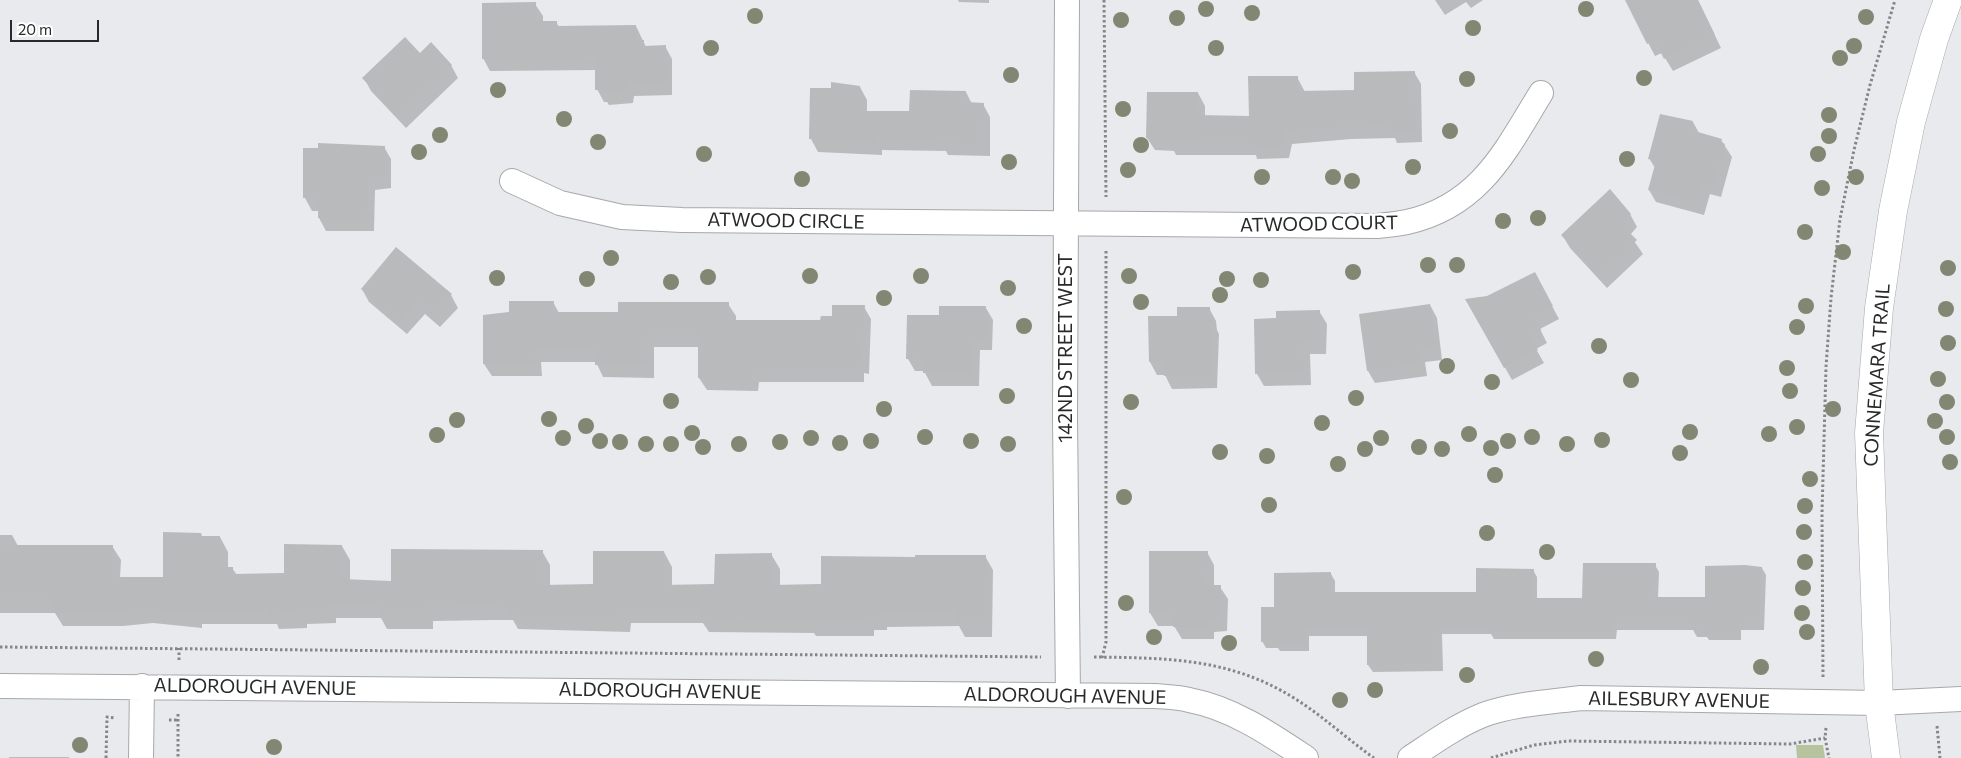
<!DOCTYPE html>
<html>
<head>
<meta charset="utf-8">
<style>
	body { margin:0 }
	#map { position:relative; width:1961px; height:758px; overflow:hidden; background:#e8eaed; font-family:Commissioner,sans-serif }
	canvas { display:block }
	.scale { position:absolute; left:10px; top:20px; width:89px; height:22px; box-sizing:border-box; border:2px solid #282929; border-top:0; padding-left:6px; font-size:15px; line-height:18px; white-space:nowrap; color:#282929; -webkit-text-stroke:4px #fff; paint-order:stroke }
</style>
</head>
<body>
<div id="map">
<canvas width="1961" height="758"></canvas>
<div class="scale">20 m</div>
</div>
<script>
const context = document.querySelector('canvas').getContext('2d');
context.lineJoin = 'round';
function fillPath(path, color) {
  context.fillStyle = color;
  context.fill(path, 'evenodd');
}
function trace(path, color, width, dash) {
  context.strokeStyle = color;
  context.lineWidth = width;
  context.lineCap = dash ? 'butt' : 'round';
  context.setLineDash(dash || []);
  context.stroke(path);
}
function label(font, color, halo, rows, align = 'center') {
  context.font = font + ' Commissioner,sans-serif';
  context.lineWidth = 5;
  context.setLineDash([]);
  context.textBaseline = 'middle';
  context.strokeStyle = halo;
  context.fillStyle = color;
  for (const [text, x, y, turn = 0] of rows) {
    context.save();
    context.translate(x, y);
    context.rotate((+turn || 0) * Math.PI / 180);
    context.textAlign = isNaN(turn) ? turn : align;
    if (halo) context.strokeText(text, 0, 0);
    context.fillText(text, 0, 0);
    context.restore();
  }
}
fillPath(new Path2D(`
	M1796 745H1823L1825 758H1797Z`), '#b5c39f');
fillPath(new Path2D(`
	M958 0H989V3L959 2Z
	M1435 0H1483L1471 8 1466 2 1445 15Z
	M1640 0H1698L1721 48 1673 71 1662 53 1655 56 1629 6Z
	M535 4 543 16V22H556L559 27 636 26 646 47 665 46 672 59V95L634 96 633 103 609 105 607 102H604L597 89 596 70 490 71 483 58Z
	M420 55 451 65 458 78 406 128 371 91 364 78Z
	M1414 72 1421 84 1422 142 1397 143 1395 138 1351 139 1292 144 1289 158 1257 159 1256 155H1176L1174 151 1155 150 1147 138 1198 93 1205 106V116L1250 117 1297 77 1305 92 1355 91Z
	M860 87 867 100V112H910L966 92 972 104H983L990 117V156L948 155 946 151 882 150V155L818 152 811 139Z
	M1693 122 1699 133 1721 140 1732 157 1721 197 1710 194 1704 215 1656 202 1649 190 1655 168 1649 158Z
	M384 147 391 159V188L375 190 374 231H326L319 218V211H312L305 198V150Z
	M1630 214 1637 227 1630 235 1643 254 1607 288 1570 248 1563 236Z
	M1535 274 1559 319 1540 329 1547 343 1536 349 1544 363 1512 380 1467 300 1488 297Z
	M362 289 451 295 458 308 440 327 425 314 407 334 369 302Z
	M553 302 559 313H620L728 304 736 316V321H821L864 307 871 319 869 374 864 373V382H759L758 391 707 390 699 378 700 347H654V378L603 377 596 362H541L542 376H492L484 364 510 313Z
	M1430 305 1437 318 1442 360 1425 362 1427 376 1375 383 1368 371Z
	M986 308 993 320 992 350H980L979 386H932L924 371H915L908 359 940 317Z
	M1209 308 1216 321 1217 330 1219 334 1217 388 1172 389 1165 375H1157L1150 362 1149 317H1178Z
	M1319 311 1327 324 1326 354H1310L1311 385 1264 386 1257 374Z
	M0 535H12L18 546H112L121 560 120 578H164L202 537H220L228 552V568H232L237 575 285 574 342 546 350 560V581L393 582 542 551 550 565V586L595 585 664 552 672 567V586L716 585 771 554 780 569V586L822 585 916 558 985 556 993 570 992 637H965L959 626 887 627V630H874V636H816L814 633 709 632 703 623H631L630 632 518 629 513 620H493L433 621V629H387L381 618H336V623L307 624V628L279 629 277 624H202V628L153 623 123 626H63L55 613H0Z
	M1207 552 1214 565V587H1220L1228 599 1227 631 1214 632V639H1182L1174 626H1158L1150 613Z
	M1655 565 1659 572 1658 598H1706L1762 568 1766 575 1764 630H1741V640H1709L1707 637H1697L1693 630H1617L1616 639H1494L1491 634H1442L1443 671 1373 672 1368 665V636H1309V651H1280L1278 648H1266L1262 641 1275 609 1331 574 1335 581V593L1477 594 1533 570 1537 577V599H1583Z
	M9 757H69V758H9Z`), '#0003');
fillPath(new Path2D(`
	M1625 0H1698L1715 35 1664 59 1655 41 1647 44Z
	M536 2V21H557V26L636 25V40H644V46L666 45V83H627V90L600 92V90H595V58L482 59V3Z
	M405 37 420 53 431 42 452 65 398 116 362 78Z
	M1415 71 1416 130H1389V126L1343 127 1285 131 1282 146H1249V143L1168 142V138H1146L1147 92H1198V115L1249 116 1248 76H1298V91L1354 90V72Z
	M831 82 860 86V111H909L910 90 966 91V102L984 103 983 144 940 143V139L875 138V142L809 139 810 88H831Z
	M1660 114 1693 121 1691 130 1722 139 1721 142 1725 144 1714 185 1703 182 1697 203 1648 190 1656 161 1648 159Z
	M318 143 385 146V176L369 177 367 218H318V198H303V148H318Z
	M1610 189 1631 214 1621 224 1637 240 1599 276 1561 235Z
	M396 247 452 294 433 315 417 302 400 322 361 289Z
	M1535 272 1553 306 1534 316 1541 330 1530 336 1538 350 1504 368 1465 299 1487 296Z
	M509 301H554L553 312H618V302H729V320H820L821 316H832V305H865L862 361H857V370L752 369V379L698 378V335H647V365H595V349H535V364H483V315L509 312Z
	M1430 304 1436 347 1419 350 1421 364 1367 371 1359 314Z
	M939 306H986V338H974L972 373H923V359H906L907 315H939Z
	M1177 307H1210V321L1212 320 1211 376H1164V362H1149L1148 316H1177Z
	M1320 310V341L1303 342 1304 373 1255 374 1254 319 1276 318V311Z
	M163 532 201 533 202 536H220V567H233V574L284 573V544L342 545V579L391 581V549L543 550V585L593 584V551H664V585L714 584 715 554 772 553V585L821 584V556L915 557V555H986L985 623H956V612L880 613V616H866V622H806V619L699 618V609H623V618L525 616 509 615V607L485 606 425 607V615H378V604H328V609L300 610V614L269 615V610H194V614L144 609 114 612 54 613V599H0V545H113V577H163Z
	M1149 551H1208L1207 585H1221L1220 619 1207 620V627H1173V613H1149Z
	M1583 563H1656L1655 597H1705V566L1745 565 1762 567 1760 623H1738V633H1703V630H1691V623H1613V632H1489L1488 627H1439V664L1367 665V629H1306V644H1274V641L1261 642V607H1274V573L1331 572V592H1476V568L1534 569 1533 598H1582Z`), '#b8babc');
const minor = new Path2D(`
	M1067 0 1065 417 1068 696
	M512 181 560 203 622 217 682 220 1377 226C1387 225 1398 224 1407 222 1480 206 1506 150 1541 93
	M0 686 1155 696C1166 697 1178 697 1189 700 1232 708 1270 734 1306 758
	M141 758 142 686
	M1410 758C1434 742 1456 726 1483 715 1513 704 1550 702 1581 698L1879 703 1961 699`);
const tertiary = new Path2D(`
	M1886 758 1879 703 1869 433 1879 308 1893 211 1911 122 1934 39 1948 0`);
trace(minor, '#a6a9ab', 26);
trace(tertiary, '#a6a9ab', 29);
trace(new Path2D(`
	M1104 0 1106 197
	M0 647 1041 657
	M1094 657C1167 658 1230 658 1294 698 1323 716 1347 739 1374 758
	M1102 658 1106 642V251
	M179 660V648
	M1823 677 1822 513 1826 367 1831 298 1840 219 1854 150 1870 85 1895 0
	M178 714V758
	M169 720H178
	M1937 726 1940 758
	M1826 728 1825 738 1829 758
	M106 758 107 717 115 718
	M1491 758 1534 745 1568 741 1790 744 1825 738`), '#858688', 3, [2.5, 2.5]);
trace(minor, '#fff', 24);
trace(tertiary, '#fff', 28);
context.fillStyle = '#808772';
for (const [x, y] of [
	[1206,9],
	[1586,9],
	[1252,13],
	[755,16],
	[1866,17],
	[1177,18],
	[1121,20],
	[1473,28],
	[1854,46],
	[711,48],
	[1216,48],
	[1840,58],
	[1011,75],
	[1644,78],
	[1467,79],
	[498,90],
	[1123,109],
	[1829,115],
	[564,119],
	[1450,131],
	[440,135],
	[1829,136],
	[598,142],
	[1141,145],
	[419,152],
	[704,154],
	[1818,154],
	[1627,159],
	[1009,162],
	[1413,167],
	[1128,170],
	[1262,177],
	[1333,177],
	[1856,177],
	[802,179],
	[1352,181],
	[1822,188],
	[1538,218],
	[1503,221],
	[1805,232],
	[1843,252],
	[611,258],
	[1428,265],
	[1457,265],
	[1948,268],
	[1353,272],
	[810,276],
	[921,276],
	[1129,276],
	[708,277],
	[497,278],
	[587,279],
	[1227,279],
	[1261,280],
	[671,282],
	[1008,288],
	[1220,295],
	[884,298],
	[1141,302],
	[1806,306],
	[1946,309],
	[1024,326],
	[1797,327],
	[1948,343],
	[1599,346],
	[1447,366],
	[1787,368],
	[1938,379],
	[1631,380],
	[1492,382],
	[1790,391],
	[1007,396],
	[1356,398],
	[671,401],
	[1131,402],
	[1947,402],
	[884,409],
	[1833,409],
	[549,419],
	[457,420],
	[1935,421],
	[1322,423],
	[586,426],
	[1797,427],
	[1690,432],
	[692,433],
	[1469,434],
	[1769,434],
	[437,435],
	[925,437],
	[1532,437],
	[1947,437],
	[563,438],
	[811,438],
	[1381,438],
	[1602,440],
	[600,441],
	[871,441],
	[971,441],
	[1508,441],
	[620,442],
	[780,442],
	[840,443],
	[646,444],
	[671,444],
	[739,444],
	[1008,444],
	[1567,444],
	[703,447],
	[1419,447],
	[1491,448],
	[1365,449],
	[1442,449],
	[1220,452],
	[1680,453],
	[1267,456],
	[1950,462],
	[1338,464],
	[1495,475],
	[1810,479],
	[1124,497],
	[1269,505],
	[1805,506],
	[1804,532],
	[1487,533],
	[1547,552],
	[1805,562],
	[1803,588],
	[1126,603],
	[1802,613],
	[1807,632],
	[1154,637],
	[1229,643],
	[1596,659],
	[1761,667],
	[1467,675],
	[1375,690],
	[1340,700],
	[80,745],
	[274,747]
]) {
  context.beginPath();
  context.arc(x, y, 8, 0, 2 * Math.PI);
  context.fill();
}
label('19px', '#282929', '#fff', [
	["ATWOOD CIRCLE",786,221,1],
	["ATWOOD COURT",1319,224,-1],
	["142ND STREET WEST",1066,348,-90],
	["CONNEMARA TRAIL",1877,375,-86],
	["ALDOROUGH AVENUE",255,687,1],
	["ALDOROUGH AVENUE",660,691,1],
	["ALDOROUGH AVENUE",1065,696,1],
	["AILESBURY AVENUE",1679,700,1]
]);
</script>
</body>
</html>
